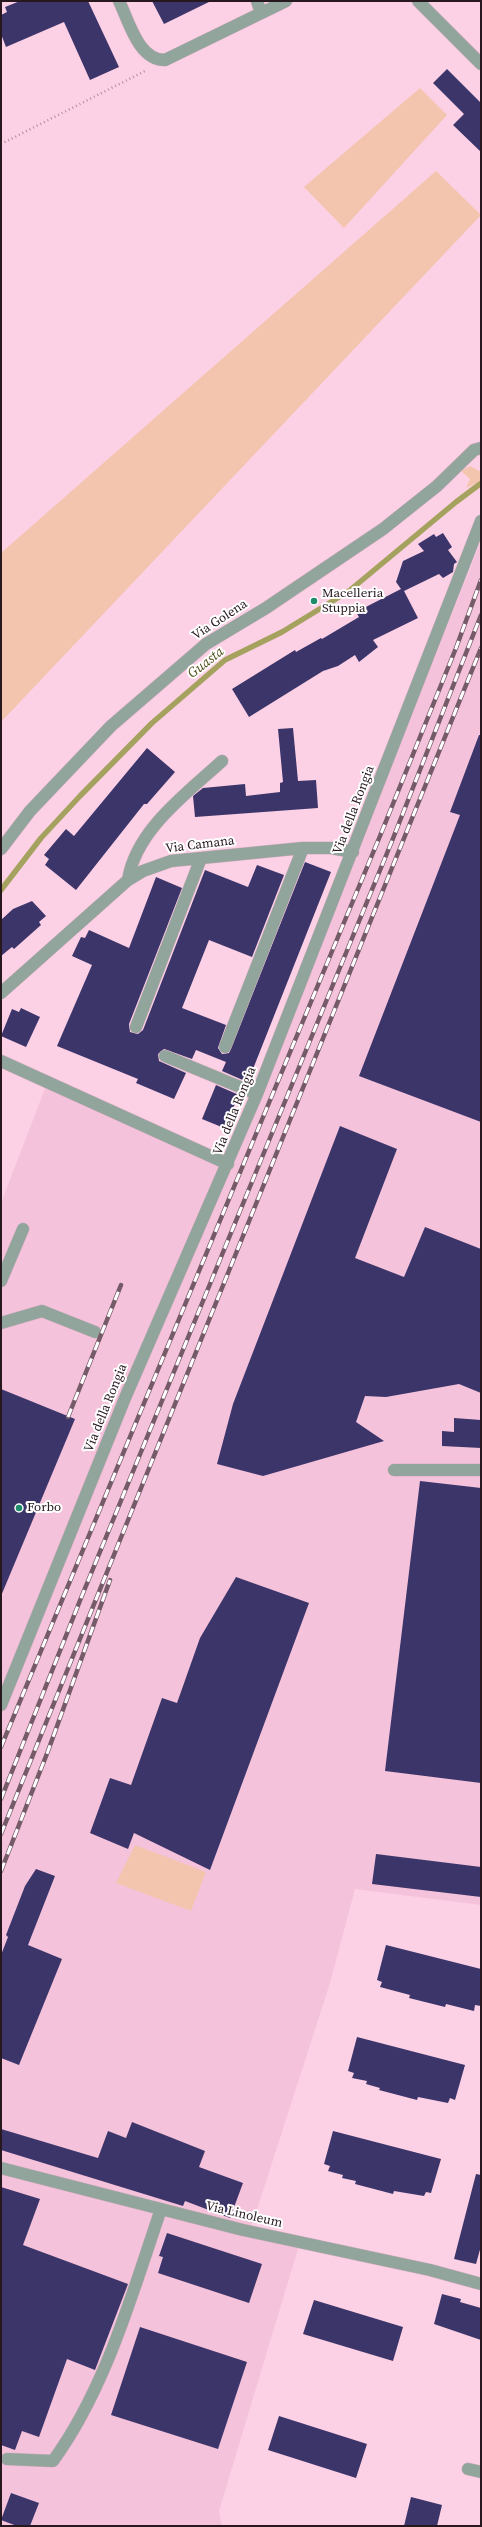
<!DOCTYPE html>
<html>
<head>
<meta charset="utf-8">
<style>
	body { margin:0 }
	#map { position:relative; width:482px; height:2527px; overflow:hidden; background:#fcd0e5; font-family:"Source Serif 4",serif }
	canvas { display:block }
	.frame { position:absolute; inset:0; border:2px solid #27171f; pointer-events:none }
</style>
</head>
<body>
<div id="map">
<canvas width="482" height="2527"></canvas>
<div class="frame"></div>
</div>
<script>
const context = document.querySelector('canvas').getContext('2d');
context.lineJoin = 'round';
function fillPath(path, color) {
  context.fillStyle = color;
  context.fill(path, 'evenodd');
}
function trace(path, color, width, dash) {
  context.strokeStyle = color;
  context.lineWidth = width;
  context.lineCap = dash ? 'butt' : 'round';
  context.setLineDash(dash || []);
  context.stroke(path);
}
function label(font, color, halo, rows, align = 'center') {
  context.font = font + ' "Source Serif 4",serif';
  context.lineWidth = 4;
  context.setLineDash([]);
  context.textBaseline = 'middle';
  context.strokeStyle = halo;
  context.fillStyle = color;
  for (const [text, x, y, turn = 0] of rows) {
    context.save();
    context.translate(x, y);
    context.rotate((+turn || 0) * Math.PI / 180);
    context.textAlign = isNaN(turn) ? turn : align;
    if (halo) context.strokeText(text, 0, 0);
    context.fillText(text, 0, 0);
    context.restore();
  }
}
fillPath(new Path2D(`
	M481 541V1905L355 1889 330 1983 250 2231 300 2242 219 2511 222 2526H1V1203L48 1081 233 1163Z`), '#f5c2dc');
fillPath(new Path2D(`
	M420 88 447 115 344 228 304 187Z
	M436 171 481 215 1 722V553Z
	M470 466 481 472V481L466 488 470 479 461 471Z
	M135 1845 206 1872 191 1911 116 1883Z`), '#f3c5ae');
trace(new Path2D(`
	M1 890 41 838 80 796 152 723 225 660 282 632 349 591 456 502 480 484`), '#a4a25e', 5.5);
fillPath(new Path2D(`
	M20 1H88L119 67 90 80 64 22 6 47 1 34V15L7 12 5 7Z
	M152 1H211L164 24Z
	M447 69 481 103V152L453 125 464 114 433 83Z
	M443 533 452 547 448 550 457 562 454 564 453 572 443 578 439 574 404 591 418 618 373 640 378 647 359 662 355 655 338 666 323 671 249 717 232 689 295 650 296 652 321 638 322 639 359 617 356 612 401 589 396 582 403 561 424 551 418 544 434 534 436 537Z
	M293 728 298 781 316 780 318 808 195 817 193 796 203 788 245 784 246 796 280 792V783L283 782 278 729Z
	M479 735H481V1122L359 1076 460 815 450 812Z
	M147 748 175 772 147 804H144L76 890 45 865 49 859 44 855 66 829 74 836Z
	M305 862 331 872 251 1074 248 1073 245 1081 222 1071 226 1062 196 1050 192 1059 164 1049 158 1054 159 1061 186 1073 174 1099 136 1083 138 1079 57 1046 92 965 72 956 81 937 85 938 89 930 129 948 156 877 182 888 129 1024 130 1032 138 1034 143 1030 205 870 248 887 257 865 284 875 252 957 209 940 182 1008 226 1025 218 1048 222 1054 229 1053Z
	M32 901 46 916 39 922 41 925 14 949 12 947 1 956V920L13 909Z
	M21 1008 40 1017 26 1047 1 1036 12 1009 19 1012Z
	M216 1085 239 1095 224 1128 202 1119Z
	M340 1126 397 1149 355 1258 404 1277 425 1227 481 1249V1393L459 1384 386 1397 365 1396 356 1422 384 1441 263 1476 217 1464 233 1404Z
	M1 1389 75 1419 1 1596Z
	M454 1418 481 1420V1448L442 1446V1431L454 1432Z
	M420 1481 481 1488V1783L385 1771Z
	M236 1577 309 1603 210 1870 134 1833 128 1849 90 1833 110 1778 131 1785 162 1698 177 1703 200 1638Z
	M376 1854 481 1867V1897L372 1884Z
	M36 1869 55 1876 28 1945 62 1959 19 2065 1 2058V1955L8 1937 6 1935 25 1886Z
	M386 1945 481 1969V2006L475 2005 474 2011 446 2004 445 2007 409 1998 410 1995 380 1987 382 1982 377 1980Z
	M357 2037 465 2065 455 2100 450 2098 448 2103 418 2097 417 2100 379 2090 380 2088 366 2084 367 2081 352 2078 354 2073 348 2071Z
	M132 2122 205 2151 199 2167 243 2183 230 2218 185 2201 183 2206 1 2150V2129L98 2158 108 2131 126 2138Z
	M333 2131 441 2159 431 2193 426 2192 424 2196 394 2191 393 2194 355 2184 356 2181 342 2178 343 2175 328 2171 330 2166 324 2164Z
	M476 2174 481 2175V2246L476 2264 454 2259Z
	M1 2187 40 2199 23 2245 128 2284 95 2370 67 2359 39 2437 22 2431 15 2450 1 2445Z
	M167 2233 262 2264 249 2303 158 2273 163 2257 159 2256Z
	M442 2294 461 2299 460 2302 481 2308V2340L434 2324Z
	M314 2300 403 2327 393 2361 303 2334Z
	M140 2327 247 2362 218 2449 111 2415Z
	M279 2416 367 2444 356 2478 268 2450Z
	M11 2493 39 2503 30 2526H17L1 2520Z
	M411 2497 442 2505 437 2526H404Z`), '#3c356a');
const minor = new Path2D(`
	M119 1C129 21 138 60 165 60L286 1
	M257 1 261 13
	M418 1 481 64
	M1 849 30 811 111 726 206 644 266 608 383 529 437 486 474 450 481 448
	M128 880C136 830 186 794 222 761
	M1 993 128 880 143 871 171 861 303 848H331L353 852
	M136 1027 201 858
	M225 1047 303 848
	M165 1056 257 1094
	M1 1061 228 1164
	M1 1281 23 1229
	M1 1323 42 1311 95 1332
	M394 1470H481
	M1 1705 125 1398 257 1094 481 521
	M1 2168 243 2230 430 2270 481 2284
	M7 2459 53 2461C106 2388 132 2294 161 2209
	M468 2469 481 2472`);
trace(minor, '#d6afc1', 13);
trace(new Path2D(`
	M1 144 147 70`), '#b290a0', 2.5, [1, 3]);
trace(minor, '#91a59c', 12);
const rail = new Path2D(`
	M68 1417 121 1285
	M1 1747 380 836 456 648 481 580
	M1 1799 81 1598 392 841 481 615
	M1 1834 481 648
	M1 1871 48 1751 110 1580`);
trace(rail, '#755b68', 4.5);
trace(rail, '#fff', 3, [9]);
for (const [x, y, r, color] of [
	[314,601,4,"#1e8b6a"],
	[19,1508,4,"#1e8b6a"]
]) {
  const dot = new Path2D();
  dot.arc(x, y, r, 0, 2 * Math.PI);
  context.fillStyle = color;
  context.fill(dot);
  trace(dot, '#fff', 1.5);
}
label('13px', '#27171f', '#fff', [
	["Macelleria",322,594],
	["Stuppia",322,609],
	["Forbo",27,1508]
], 'left');
label('13px', '#27171f', '#fff', [
	["Via Golena",220,620,-33],
	["Via della Rongia",354,810,-69],
	["Via Camana",200,845,-7],
	["Via della Rongia",235,1111,-68],
	["Via della Rongia",106,1408,-68],
	["Via Linoleum",244,2215,13]
]);
label('italic 14px', '#4f4d18', '#fff', [
	["Guasta",206,663,-38]
]);
</script>
</body>
</html>
